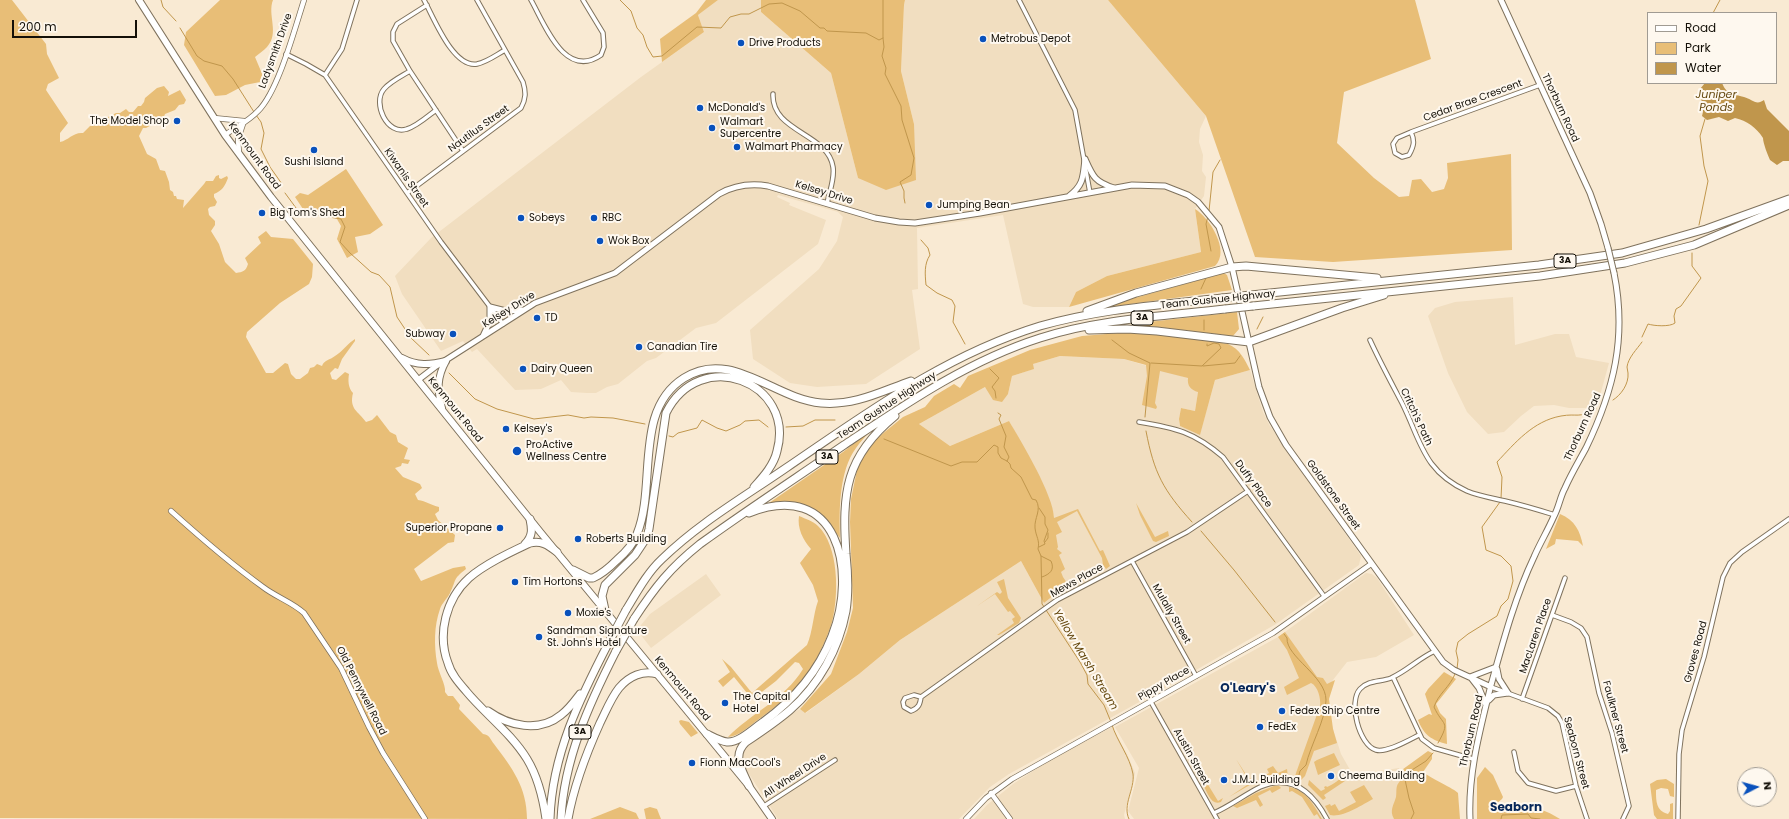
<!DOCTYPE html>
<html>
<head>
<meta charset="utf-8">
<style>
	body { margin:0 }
	#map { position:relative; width:1789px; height:819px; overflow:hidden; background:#f9ead3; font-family:Poppins,sans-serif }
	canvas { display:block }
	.legend { position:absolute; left:1647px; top:12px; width:130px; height:72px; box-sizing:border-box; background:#fef8ef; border:1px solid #a09b93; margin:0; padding:5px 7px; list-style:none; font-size:12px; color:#141008 }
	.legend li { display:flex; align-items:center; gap:8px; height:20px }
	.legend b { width:20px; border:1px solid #a09b93 }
	.north { position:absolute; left:1737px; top:767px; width:40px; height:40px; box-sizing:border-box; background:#fef8ef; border:1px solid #a09b93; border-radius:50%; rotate:84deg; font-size:11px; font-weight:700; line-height:16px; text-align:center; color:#141008 }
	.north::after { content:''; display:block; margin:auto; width:14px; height:18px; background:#0951bc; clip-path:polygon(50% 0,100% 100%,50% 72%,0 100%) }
	.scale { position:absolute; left:12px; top:20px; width:125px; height:18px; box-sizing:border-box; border:2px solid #141008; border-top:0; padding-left:5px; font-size:12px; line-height:14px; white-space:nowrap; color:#141008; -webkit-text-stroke:3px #fef8ef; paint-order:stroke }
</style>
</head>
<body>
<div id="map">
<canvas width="1789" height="819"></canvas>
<ul class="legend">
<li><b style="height:5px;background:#fff"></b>Road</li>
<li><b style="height:11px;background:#e8be77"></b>Park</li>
<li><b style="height:11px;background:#c0964c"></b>Water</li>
</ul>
<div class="north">N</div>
<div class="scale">200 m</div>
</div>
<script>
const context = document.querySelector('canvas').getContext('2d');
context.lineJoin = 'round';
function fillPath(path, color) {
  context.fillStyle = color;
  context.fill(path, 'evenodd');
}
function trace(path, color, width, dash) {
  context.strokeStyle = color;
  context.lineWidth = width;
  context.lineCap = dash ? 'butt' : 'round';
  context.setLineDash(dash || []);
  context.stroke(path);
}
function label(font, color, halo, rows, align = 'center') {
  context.font = font + ' Poppins,sans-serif';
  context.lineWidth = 4;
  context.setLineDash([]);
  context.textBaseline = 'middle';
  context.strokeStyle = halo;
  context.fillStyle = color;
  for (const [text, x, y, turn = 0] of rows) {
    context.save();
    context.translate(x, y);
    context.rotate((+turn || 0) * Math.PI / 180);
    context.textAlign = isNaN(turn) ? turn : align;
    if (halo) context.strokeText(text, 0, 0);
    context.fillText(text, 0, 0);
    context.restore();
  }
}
fillPath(new Path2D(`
	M718 0H761V12L831 73 858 178 914 124 901 71 904 5 905 0H1108L1206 116 1200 129 1199 142 1203 155 1202 171 1206 177 1204 196 1195 209 1201 252 1107 276 1076 292 1069 307H1033L1023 304 1003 215 917 228 918 289 912 290 920 349 866 384 817 387 790 383 753 359 750 330 819 269 837 241 843 217 838 212 778 195 777 197 790 203 789 205 826 220 818 244 716 323 696 328 656 358 647 361 618 384 607 387 596 393H587L571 392 561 380 541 389 515 390 477 349 472 352 463 341 441 351 402 294 395 276 431 238 641 77 704 32 698 15Z
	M1513 297 1515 345 1555 334H1569L1576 357 1609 363 1601 392 1598 403 1588 408H1569L1554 405 1534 406 1521 416 1504 432 1488 434 1467 412 1448 373 1428 316 1435 308 1455 302Z
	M1060 356 1124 359 1188 378 1198 392 1195 411 1181 408 1179 419 1180 426 1200 434 1215 380 1250 370 1263 412 1270 426 1361 556 1359 565 1276 624 1170 685 1009 774 990 787 959 819H778L742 763 740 752 744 747 785 717 800 709 806 713 859 674 900 640 1021 561 1044 603 1054 595V515L1048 496 1009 421 950 446 919 424 985 387 1008 394 1012 376 1033 369V364Z
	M1366 573 1372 574 1377 578 1414 635 1376 657 1347 662 1333 680 1326 698 1329 716 1341 754 1353 775 1399 768 1401 782 1398 783 1396 819H1134L1128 811 1139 768 1115 727 1278 637Z
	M706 574 721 595 651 648 637 630 650 614Z
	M1112 727 1127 754 1135 773 1124 815 1125 819H974L987 805 1013 784 1050 760Z`), '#f1dec0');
fillPath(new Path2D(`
	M0 0H12L46 44 47 54 59 78 48 84 46 90 68 123 60 133V142C69 140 73 132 83 133L90 126 116 113H120L126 109 129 112H133L138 106H141L144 102 145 98 157 88 164 86 169 92 168 96 180 90 186 100 184 104 179 105 175 110 165 114 163 119 146 128H143L139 136 147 154 156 159 160 170 165 171 169 182 170 190 173 192 174 196H176L177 199 184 200 183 208 204 184 206 181H213L216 176 219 175V178L221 179 227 176 228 178C225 186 222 191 214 194V197L217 202 215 206 210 207 208 209 209 215 215 221V225L211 231 219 244 225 262 236 273C243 272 246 271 248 264L245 258 261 243 258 237 266 231 271 237 293 239 313 264 312 277 309 284 280 303 247 332 246 337 266 373H273L285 363 288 364 291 374 296 379H300L308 373 310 368 314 367 317 364 322 366C324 360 330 360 335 356 343 351 347 344 355 339V341L342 359 338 369 335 368 330 373 332 379 336 380 345 372 349 374C348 380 348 388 353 393 349 409 358 411 366 422L372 420 377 415 390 432 396 435 398 442 408 448 404 459 410 460 408 464 402 463 401 466 395 468 403 477 420 484 422 488 415 494 418 500C426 501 431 505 439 507V511L435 514 438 520 455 535 454 542 448 543 414 569 421 581 453 568 465 566 466 569C452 580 457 579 450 593 447 599 442 603 440 609 434 626 434 645 437 663 438 672 446 685 445 692L448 696H453L460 705 459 709 483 734C490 735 490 739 494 744 512 768 527 787 527 819L0 818Z
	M220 0H273C267 15 280 33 267 47 264 50 259 54 255 57L263 76 260 82 245 85 226 95 215 96 184 45 186 32Z
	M706 0H718L698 15 704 32 662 62 660 39 696 13Z
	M761 0H905L904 5 901 71 914 124 916 180 886 190 858 178 831 73 761 12Z
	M1108 0H1415L1431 59 1344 92 1337 143 1374 178 1399 197 1409 196 1412 180 1421 179 1432 192 1444 189 1448 178 1447 163 1511 154 1512 250 1333 262 1255 257 1206 116Z
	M346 169 383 225 370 234 355 237 358 252 347 258 337 239 341 226 334 214 303 209 295 197 300 193 308 195Z
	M1195 209C1209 217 1231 251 1215 266L1069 307 1076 292 1107 276 1201 252Z
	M1224 273 1227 275 1232 290 1095 309Z
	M1237 312 1239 329 1233 336 1131 324Z
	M1131 332 1177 336 1228 344C1240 349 1245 360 1250 370L1215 380 1200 435 1180 426 1179 419 1181 408 1195 411 1198 392C1191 390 1187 386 1188 378L1160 371 1155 403 1157 407 1156 409 1142 405 1147 376 1146 365 1124 359 1060 356 1033 364 1034 369 1012 376 1008 394 1002 402 993 400 985 387 919 424 950 446 1009 421C1021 441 1054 496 1054 518L1078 509 1100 551 1103 550 1110 566 1106 569 1103 565 1102 558 1077 511 1057 522 1062 532 1056 535 1058 547 1057 549 1062 553 1059 555 1065 569 1061 572 1063 577 1067 583 1097 568 1098 573 1054 595 1044 603 1021 561 900 640 859 674 805 713 800 709 831 674 847 632 853 608 850 522 851 499 857 470 865 453 870 444 903 417 925 407 934 396 954 384 960 388 968 376 1030 350 1082 336Z
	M870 431C866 436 860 442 856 448 839 471 839 510 840 538 823 513 801 496 769 503L843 452Z
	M1136 503 1155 537 1168 531 1169 536 1156 542 1153 541 1140 515Z
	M1560 514C1575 520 1580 531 1583 546L1578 541 1556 539 1555 544 1546 549Z
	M799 516C806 519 813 521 818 526 839 546 839 595 832 622 826 642 816 661 804 679 792 695 775 707 759 719 749 726 740 736 728 737 750 714 785 699 803 669L799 663 795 662 776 681 754 698 753 696 751 698 734 677 723 687 718 681 730 672 722 659 731 667 752 693 807 645C813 631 813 615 818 601L813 585 800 563 811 549C803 540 797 528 799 516Z
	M1004 579 1008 598 1021 618 1019 623 999 635H997L1014 623 1012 619 1015 617 1010 611 1008 612 995 594 977 606 997 592 1000 594 1002 592 997 582Z
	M1285 632 1317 677 1323 678 1327 684 1335 680 1329 699 1333 729 1337 743 1314 751 1305 776 1300 781 1294 779 1296 773 1320 706C1321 699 1318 686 1311 683L1287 695 1284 687 1299 678 1287 650 1278 637Z
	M1444 672 1456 679 1436 704 1440 713 1446 719 1447 744C1431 740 1424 735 1418 720L1429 714 1432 715 1425 694 1428 689Z
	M681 720 689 722 698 733 691 737 680 724 679 721Z
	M1428 751 1432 753V759L1423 772C1430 778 1455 789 1458 793L1460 819H1394C1389 810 1394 805 1396 797 1397 791 1395 786 1400 781L1399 772Z
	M1334 753 1340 765 1318 775 1314 762 1317 760Z
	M1236 759 1249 779 1253 777 1255 782 1229 797 1250 783Z
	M1273 766 1278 773 1287 769 1288 778 1262 779V777L1269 773 1267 769Z
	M1485 767 1493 775 1503 797 1502 799 1496 804V806C1514 798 1545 809 1560 819H1477V778Z
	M1345 776V781L1324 795 1326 798 1323 800 1308 785 1309 780 1321 791 1325 789 1324 787 1326 786 1327 787C1335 784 1337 780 1345 776Z
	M1666 779 1674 784V797L1670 796 1668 789 1661 788 1656 790C1656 801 1656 811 1668 814L1670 811V804L1673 803V819H1657L1654 815 1650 784 1657 780Z
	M1207 783 1218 801 1223 798 1221 802C1211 806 1208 793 1203 785Z
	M1364 785 1373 799C1362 805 1342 818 1330 815L1325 806 1330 804 1331 806 1335 804 1339 811 1356 802 1350 792Z
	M1274 786H1279L1281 788 1272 793 1270 790 1258 796 1263 805 1260 807 1256 800 1237 808 1233 806 1256 793Z
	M1289 787C1306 790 1314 805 1322 819H1320L1317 814 1314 816 1302 797 1292 791 1289 792Z
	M620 807 636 813 639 819H590Z
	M650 807 657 809 661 819H646L644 809Z`), '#e8be77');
fillPath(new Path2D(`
	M1705 83H1722C1727 95 1733 94 1744 97 1752 99 1756 106 1764 100L1767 109 1789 131V161H1783L1777 165 1770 160C1768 156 1763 143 1763 138 1756 127 1747 121 1735 118L1728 121 1719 117 1707 120 1702 116 1703 112 1700 89Z`), '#c0964c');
trace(new Path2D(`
	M161 0 163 7 176 21
	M620 0 631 11 637 28 643 35 647 47 653 57 662 56 697 27 721 28 730 17 741 14H749L769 4 782 3 800 11 820 28H824L827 31 866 33 879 40 883 38
	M883 0V38L884 47 882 56 886 68 885 74 901 106 902 120 914 158 911 175 900 182 904 191V198L905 203
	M1713 13 1720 0
	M180 28 197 56 204 61 222 66 233 79 254 112
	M256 115 261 122 264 133 261 149 270 167 282 184
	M285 193 299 212 341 219 345 227 340 242 350 253 371 272 379 275 390 287 397 317 411 338 429 355
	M1209 211 1213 172 1220 160
	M1208 216 1206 224 1211 251
	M1699 225 1708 181 1704 166 1700 136 1705 119
	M921 240 928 248 930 255C924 264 925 274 926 285L937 293 952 300 955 306 953 322 965 344
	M1201 289 1206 278
	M1257 329 1263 317
	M1204 330V320
	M1642 337 1648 324C1654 326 1670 327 1675 323L1674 316 1676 309 1681 306 1701 278 1692 266V253
	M1112 340 1129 353 1150 363 1145 417
	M1151 363 1202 366 1221 348 1219 344 1214 343 1207 346V344
	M1203 366 1235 363 1240 356
	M990 369 999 378 992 387 995 391 996 398
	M449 373 475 399 497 409 534 419 568 415 584 418 591 417 613 418 645 424
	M1613 400C1621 395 1629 384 1628 373 1628 371 1627 369 1627 367 1628 358 1637 349 1642 342
	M998 413 1001 415 999 419 1006 436 1004 447 1009 457 1007 461
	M786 427 803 426 815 420H835
	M1146 431C1154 473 1163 490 1192 522
	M669 436 673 437 678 433 697 428 702 420 717 428 726 431 740 425 745 421 759 420 768 427
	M884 439 951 466 962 462H977L994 445 998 447V453L1001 458 1007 461 1010 464 1011 468 1021 477 1032 499 1036 500C1042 510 1034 518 1035 528 1036 537 1040 540 1038 549L1041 556 1042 604 1045 608
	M1501 499 1502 477 1497 462C1515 443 1533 421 1561 416 1578 413 1578 419 1596 409
	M1039 508 1045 517V524L1048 530 1044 541 1045 544 1039 547
	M1201 531 1234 570 1275 622
	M1045 542 1048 538V533
	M1041 556 1051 561C1055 570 1050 574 1042 577
	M1046 610 1080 662 1087 675 1088 684 1104 705 1111 722
	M1284 634 1287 638C1286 657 1326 676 1326 700 1326 719 1310 746 1306 765L1300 771 1298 779
	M1457 669 1458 660 1456 651 1458 642 1468 634 1497 616 1501 606 1508 599 1513 581 1511 566 1501 556 1486 550 1482 527 1500 502
	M1112 725C1117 741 1130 757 1133 774 1135 789 1122 805 1129 819
	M1438 743C1451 720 1443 727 1434 707 1438 694 1450 687 1455 674
	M1411 819 1414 813 1409 798 1404 775 1426 761 1433 753
	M1501 819 1502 815 1528 814 1531 818 1540 819`), '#c0964c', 1);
const minor = new Path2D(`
	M424 0C434 18 453 68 477 64 487 62 496 55 505 50
	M531 0C545 25 565 80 601 55L604 47 603 33 583 0
	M1019 0 1075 110 1090 193
	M427 5 397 24 393 32V41L410 71 463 151
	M286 54 306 64 325 75 441 242 503 324
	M410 71C402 76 391 81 384 89 372 103 387 136 407 129 417 126 428 116 436 110
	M325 75 342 49 357 0
	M773 94C771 132 828 133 833 167 835 179 829 192 827 204
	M1411 132C1415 141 1414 146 1409 155L1402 157 1395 153 1393 144 1397 138 1411 132 1540 85
	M407 193 521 108C526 99 526 92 523 82L477 0
	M1370 340C1380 362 1391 382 1402 403 1421 441 1423 471 1467 491 1479 496 1492 498 1505 501 1522 505 1539 510 1555 515
	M1139 422C1176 428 1194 432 1223 457L1324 596
	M1132 561 1196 676
	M1552 615 1571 622 1581 628 1587 637 1599 693 1612 733 1629 806 1623 819
	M1393 677 1422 739 1434 748 1473 759
	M1491 687 1548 708 1558 716 1562 723 1576 786 1587 819
	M921 697C920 704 919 708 911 711L904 707 903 702 905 698 914 695 921 697 1057 600 1187 532 1248 491
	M1522 699 1565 578
	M1151 702 1217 819
	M1419 735C1409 740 1387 753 1376 750 1359 745 1348 702 1360 689 1368 680 1381 682 1391 678 1407 671 1419 658 1435 651
	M1514 752 1518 771 1528 783 1556 791 1576 786
	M764 806 835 760
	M1214 813C1230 806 1244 795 1260 787 1292 773 1313 793 1327 819
	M1678 819 1679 754 1682 730 1704 657 1723 577 1730 563 1742 552 1789 519`);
const tertiary = new Path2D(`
	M214 118 244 121
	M225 135C236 127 249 121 258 111 278 92 295 28 304 0
	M239 153 238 139 243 124
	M171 511C201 538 231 564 263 587 276 597 292 602 304 613L341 668 369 727 383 753 425 819
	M991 793 1010 819
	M966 819 986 798 1012 779 1273 633 1371 564`);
const secondary = new Path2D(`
	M1501 0 1590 193 1601 224 1608 248
	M1085 159C1093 177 1095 182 1114 188
	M1069 196C1084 185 1083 176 1085 159
	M483 336 490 321V307L506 311 522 310
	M418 380 435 367 535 303 615 273 719 194C735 185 750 183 768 186L875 218 899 222 915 223 980 213 1132 185 1165 186 1188 195 1198 202 1219 227 1232 267 1259 387 1270 417 1286 445 1443 662 1454 670 1491 687
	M1497 669 1499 679 1508 693
	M1470 677 1496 667
	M1472 679 1479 688 1486 705
	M1489 700 1494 695 1508 693
	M1470 819C1468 773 1480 730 1491 685 1503 642 1515 597 1534 557 1540 543 1548 530 1554 516 1559 507 1560 497 1565 488 1571 474 1579 461 1586 448 1614 390 1627 337 1614 273`);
const primary = new Path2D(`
	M139 0 225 135 271 197 541 533 749 786 772 819
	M402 358C417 366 430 365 446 361
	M442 408C437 390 437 377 446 361`);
const motorway = new Path2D(`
	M1251 295 1539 265 1622 253 1706 229 1789 199
	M1253 306 1540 276 1625 263 1694 245 1789 205
	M1087 311 1136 293 1232 267 1246 266 1377 278
	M1089 330 1127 329 1157 331 1249 342 1342 308 1384 295
	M525 544C533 536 532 529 530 519
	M573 570 589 578H593C602 574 610 567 617 560 625 553 633 545 637 534 657 485 633 410 684 378 731 348 774 399 821 403 854 406 880 392 911 381
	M605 610 602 596 605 585 635 555 647 537 649 529 666 413C700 345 796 382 777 451 774 465 763 477 754 487
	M626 610C637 592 647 573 662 559 699 523 744 497 786 468 867 413 945 355 1040 326 1099 309 1161 305 1222 298
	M634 619C655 587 670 568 700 544 747 510 796 478 844 445 907 403 968 361 1040 338 1099 319 1163 316 1225 309
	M488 711C509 726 539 733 561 715 569 709 574 702 580 694
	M707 734C713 737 720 741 727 742 739 743 754 728 763 722 795 699 818 672 832 636 858 571 838 478 749 513
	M749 786C743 771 731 756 746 742 761 732 776 722 790 710 819 685 839 648 846 611 849 592 848 573 846 554 842 493 845 457 895 416
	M546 819C543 798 538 777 527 759 511 733 485 714 466 691 459 683 451 674 448 663 437 634 446 599 469 578 485 564 511 552 530 543 541 540 548 545 557 552
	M550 819C552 754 580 698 609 642
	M561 819C564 759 589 704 616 651
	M568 819C574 785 586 754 600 723 606 711 611 698 619 688 629 676 643 670 657 674`);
trace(minor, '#7f725d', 5.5);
trace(tertiary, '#7f725d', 6);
trace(secondary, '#7f725d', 7);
trace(primary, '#7f725d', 8);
trace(motorway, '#7f725d', 9);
trace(minor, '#fff', 3.5);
trace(tertiary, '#fff', 4.5);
trace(secondary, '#fff', 5);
trace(primary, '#fff', 6);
trace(motorway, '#fff', 7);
const secondaryBridge = new Path2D(`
	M1608 248 1614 273`);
const motorwayBridge = new Path2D(`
	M1222 298 1251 295
	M1225 309 1253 306
	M609 642 626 610
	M616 651 634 619`);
trace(secondaryBridge, '#7f725d', 7, []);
trace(motorwayBridge, '#7f725d', 9, []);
trace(secondaryBridge, '#fff', 5);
trace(motorwayBridge, '#fff', 7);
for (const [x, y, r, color] of [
	[983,39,4,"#0951bc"],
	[741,43,4,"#0951bc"],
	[700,108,4,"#0951bc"],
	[177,121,4,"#0951bc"],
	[712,128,4,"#0951bc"],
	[737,147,4,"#0951bc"],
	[314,150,4,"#0951bc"],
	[929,205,4,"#0951bc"],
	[262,213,4,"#0951bc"],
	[521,218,4,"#0951bc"],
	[594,218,4,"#0951bc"],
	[600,241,4,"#0951bc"],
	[537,318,4,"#0951bc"],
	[453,334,4,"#0951bc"],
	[639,347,4,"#0951bc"],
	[523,369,4,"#0951bc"],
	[506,429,4,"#0951bc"],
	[517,451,5,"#0951bc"],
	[500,528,4,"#0951bc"],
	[578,539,4,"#0951bc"],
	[515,582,4,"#0951bc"],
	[568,613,4,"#0951bc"],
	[539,637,4,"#0951bc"],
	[725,703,4,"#0951bc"],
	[1282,711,4,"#0951bc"],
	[1260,727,4,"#0951bc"],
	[692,763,4,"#0951bc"],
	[1331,776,4,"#0951bc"],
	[1224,780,4,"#0951bc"]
]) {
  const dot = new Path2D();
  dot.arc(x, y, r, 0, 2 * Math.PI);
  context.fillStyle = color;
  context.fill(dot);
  trace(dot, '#fef8ef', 1.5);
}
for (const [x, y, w] of [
	[1565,261,22],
	[1142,318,22],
	[827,457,22],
	[580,732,22]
]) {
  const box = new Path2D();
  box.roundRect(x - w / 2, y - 7, w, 14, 3);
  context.fillStyle = '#fef8ef';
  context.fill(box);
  trace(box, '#141008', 1);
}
label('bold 9px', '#141008', null, [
	["3A",1565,261],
	["3A",1142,318],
	["3A",827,457],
	["3A",580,732]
]);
label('10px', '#141008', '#fef8ef', [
	["Metrobus Depot",991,39],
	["Drive Products",749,43],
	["McDonald's",708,108],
	["The Model Shop",169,121,"right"],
	["Walmart",720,122],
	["Supercentre",720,134],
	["Walmart Pharmacy",745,147],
	["Sushi Island",314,162,"center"],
	["Jumping Bean",937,205],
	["Big Tom's Shed",270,213],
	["Sobeys",529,218],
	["RBC",602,218],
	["Wok Box",608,241],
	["TD",545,318],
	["Subway",445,334,"right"],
	["Canadian Tire",647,347],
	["Dairy Queen",531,369],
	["Kelsey's",514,429],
	["ProActive",526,445],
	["Wellness Centre",526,457],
	["Superior Propane",492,528,"right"],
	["Roberts Building",586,539],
	["Tim Hortons",523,582],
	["Moxie's",576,613],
	["Sandman Signature",547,631],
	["St. John's Hotel",547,643],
	["The Capital",733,697],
	["Hotel",733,709],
	["Fedex Ship Centre",1290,711],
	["FedEx",1268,727],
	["Fionn MacCool's",700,763],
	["Cheema Building",1339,776],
	["J.M.J. Building",1232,780]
], 'left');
label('10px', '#141008', '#fef8ef', [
	["Ladysmith Drive",276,51,-70],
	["Cedar Brae Crescent",1473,101,-20],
	["Thorburn Road",1560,108,65],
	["Nautilus Street",479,129,-36],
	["Kenmount Road",254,156,54],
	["Kiwanis Street",406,178,55],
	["Kelsey Drive",824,193,17],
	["Team Gushue Highway",1218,300,-6],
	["Kelsey Drive",509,310,-32],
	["Team Gushue Highway",887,406,-33],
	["Kenmount Road",455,410,51],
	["Critch's Path",1416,417,65],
	["Thorburn Road",1583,427,-65],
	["Duffy Place",1253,484,54],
	["Goldstone Street",1333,495,54],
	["Mews Place",1077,581,-29],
	["Mulally Street",1171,614,60],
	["MacLaren Place",1536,636,-71],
	["Groves Road",1696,652,-75],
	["Pippy Place",1164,684,-30],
	["Kenmount Road",682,689,50],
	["Old Pennywell Road",361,691,63],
	["Faulkner Street",1615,717,75],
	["Thorburn Road",1472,731,-77],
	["Seaborn Street",1576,753,75],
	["Austin Street",1191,757,61],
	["All Wheel Drive",795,776,-33]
]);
label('italic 11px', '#65480e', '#fef8ef', [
	["Juniper",1716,95],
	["Ponds",1716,108],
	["Yellow Marsh Stream",1085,660,59]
]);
label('bold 12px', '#062659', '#fef8ef', [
	["O'Leary's",1248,689],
	["Seaborn",1516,808]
]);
</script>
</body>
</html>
